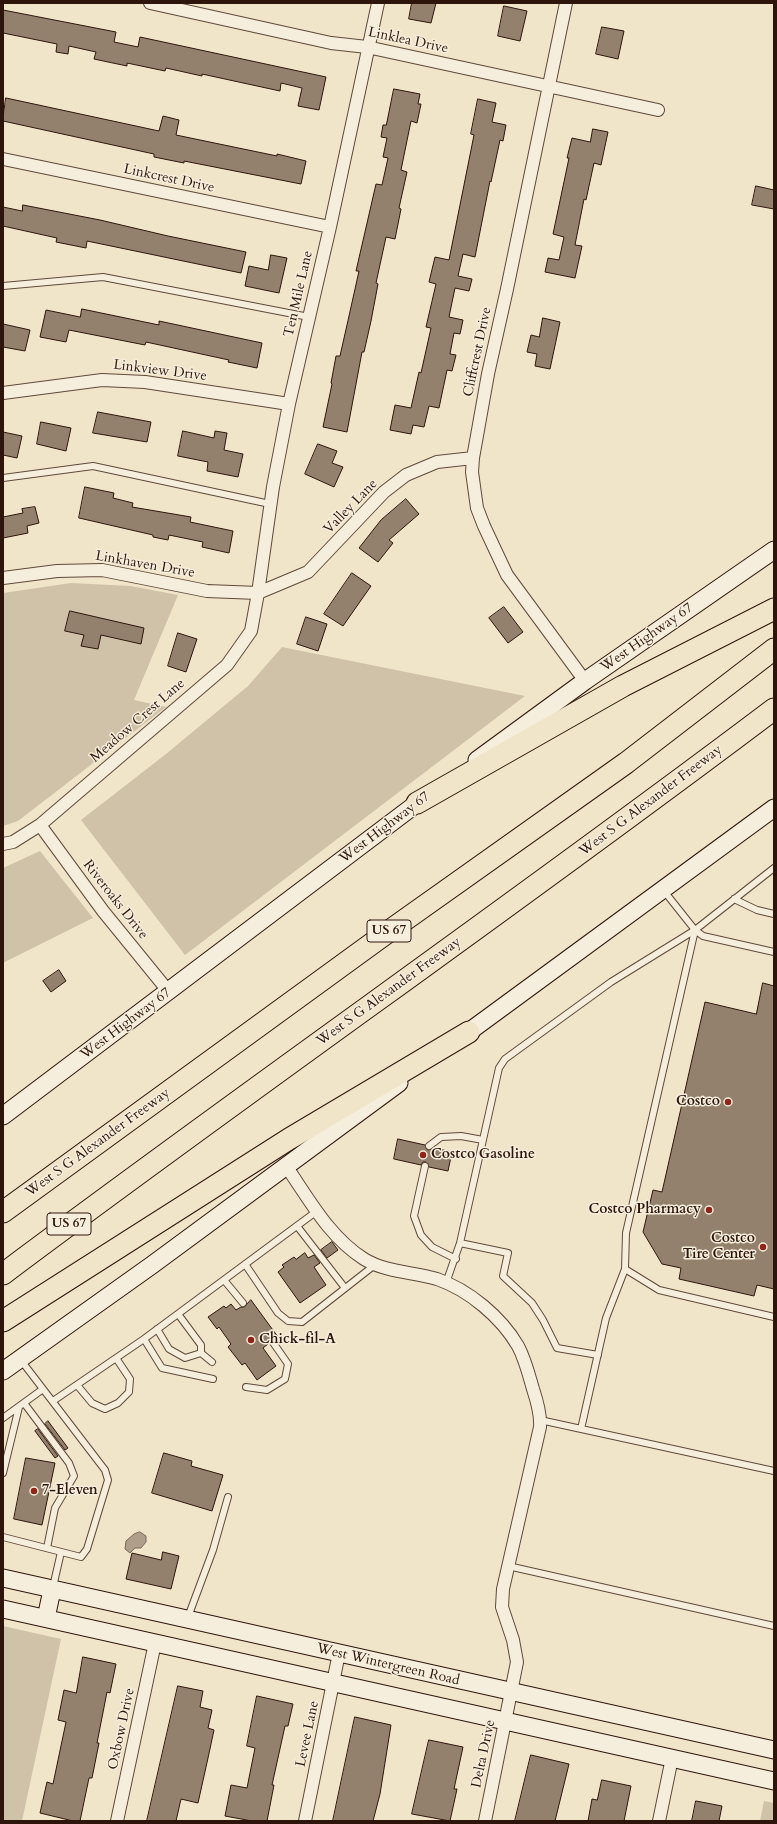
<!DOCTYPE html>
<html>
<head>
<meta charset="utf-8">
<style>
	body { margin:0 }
	#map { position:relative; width:777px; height:1824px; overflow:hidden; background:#f1e5c9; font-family:Cardo,serif }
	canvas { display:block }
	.frame { position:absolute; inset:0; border:4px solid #2e150c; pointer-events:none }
</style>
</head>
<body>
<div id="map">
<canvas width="777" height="1824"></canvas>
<div class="frame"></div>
</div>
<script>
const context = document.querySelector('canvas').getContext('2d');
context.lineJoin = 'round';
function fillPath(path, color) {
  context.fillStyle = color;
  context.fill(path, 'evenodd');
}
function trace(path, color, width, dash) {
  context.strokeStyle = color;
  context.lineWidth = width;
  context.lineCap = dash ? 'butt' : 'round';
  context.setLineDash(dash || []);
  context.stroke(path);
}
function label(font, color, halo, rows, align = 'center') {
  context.font = font + ' Cardo,serif';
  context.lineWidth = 3;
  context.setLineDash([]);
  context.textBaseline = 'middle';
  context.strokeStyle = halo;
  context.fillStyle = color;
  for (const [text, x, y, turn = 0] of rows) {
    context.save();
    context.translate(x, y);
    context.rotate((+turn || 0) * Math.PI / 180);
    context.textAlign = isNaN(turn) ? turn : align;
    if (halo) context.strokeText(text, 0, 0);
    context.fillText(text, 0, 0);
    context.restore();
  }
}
fillPath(new Path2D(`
	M71 583 131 586 178 595 134 700 166 707 18 821 3 826V593Z
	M282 647 525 696 185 955 81 820 166 754 248 686Z
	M40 851 93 918 3 963V868Z
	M3 1626 61 1639 22 1821H3Z
	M764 1801 774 1803V1821H760Z`), '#d0c2a9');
const water = new Path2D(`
	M140 1532 146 1536V1542L141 1548H135L130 1553 125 1549 126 1541 134 1534Z`);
fillPath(water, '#af9e89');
trace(water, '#7b6757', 1);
const building = new Path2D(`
	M412 3H436L431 23 409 19Z
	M504 6 527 11 520 41 498 36Z
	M3 10 116 32 114 42 138 47 140 37 326 77 319 110 298 106 302 88 281 83 280 91 202 74V76L166 68 165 71 127 63V66L94 59 96 52 69 46 68 54 56 52 57 44 3 33Z
	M602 27 624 31 618 59 596 54Z
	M394 89 420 94 418 104H421L417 123 411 121 401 170 407 172 399 208 401 209 395 239 386 237 376 283 378 284 371 321 364 352H362L347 432 323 427 332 384 331 383 336 356H340L349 316 359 271H356L376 184 382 185 388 158 383 157 387 138 381 137 383 125H386Z
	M6 98 159 131 163 116 179 120 176 135 277 156V154L306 161 301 184 184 161V163L154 157V154L3 121Z
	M478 99 496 103 492 122 506 125 503 141 500 140 491 182 490 181 475 257 463 254 458 276 472 279 469 291 455 288 449 317 463 320 460 334 454 333 450 354 456 355 452 371 447 370 439 408 429 406 424 427 413 425 411 434 390 430 395 405 411 408 419 372 421 373 431 328 426 327 436 284 429 282 435 257 449 260 474 135 471 134Z
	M593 129 608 132 601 165 594 163 586 200 584 199 575 245 582 246 575 278 545 272 548 258 559 260 564 237 553 234 569 158H567L572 138 590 142Z
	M756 186 774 190V209L752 205Z
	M23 205 100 220 168 236 246 252 241 273 87 241 86 248 56 242 57 238 3 226V207L22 211Z
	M271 255 287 258 279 293 245 286 249 266 268 270Z
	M82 309 159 325V321L262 343 257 368 228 362 229 360 146 342 145 345 69 330 66 342 40 337 46 310 80 317Z
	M543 318 560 322 550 369 535 366 537 354 527 352 531 335 539 337Z
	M3 324 30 330 25 351 3 347Z
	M98 412 151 422 147 442 93 433Z
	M41 422 71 428 66 451 37 444Z
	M183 431 214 438 215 431 227 433 224 450 243 454 238 477 207 471 208 462 178 456Z
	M3 432 22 436 17 458 3 455Z
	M318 444 337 451 332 463 343 467 334 487 305 474Z
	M85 487 114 493 113 498 133 503 132 507 191 517 190 522 233 531 229 553 202 547 203 542 169 535 168 540 153 537V535L79 518Z
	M406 499 419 514 389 540 393 543 378 562 359 548 381 520Z
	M35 507 39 523 27 526 28 533 3 538V517L23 513 22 509Z
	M352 573 371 586 343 626 324 614Z
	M504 607 523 632 508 643 489 618Z
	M70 611 144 628 141 644 101 635 98 649 81 646 84 635 65 631Z
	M306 617 327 624 318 651 297 644Z
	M178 633 197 639 186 672 168 666Z
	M59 970 66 981 51 992 43 981Z
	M763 983 774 986V1289L757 1285 754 1296 679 1279 681 1268 662 1264 643 1232 653 1190 662 1192 705 1002 756 1014Z
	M398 1139 425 1145 428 1150 434 1148 452 1152 448 1171 429 1167 426 1162H423L421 1165 394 1159Z
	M332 1242 338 1250 327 1258 321 1250Z
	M305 1253 308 1258 314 1255 320 1263 314 1267 326 1285 300 1303 278 1272 284 1267 282 1265 294 1257 296 1259Z
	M251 1300 278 1337 276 1339 272 1337 269 1338 268 1344 263 1348 276 1366 257 1380 245 1363 242 1365 228 1347 231 1344 219 1327 217 1329 208 1317 224 1306 226 1308 231 1304 236 1310 241 1307H244Z
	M48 1421 68 1448 65 1450 45 1424Z
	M38 1429 58 1456 55 1458 35 1431Z
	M164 1453 192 1461 191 1466 223 1475 212 1511 152 1493Z
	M26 1458 55 1463 42 1525 14 1519Z
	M163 1552 179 1556 171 1589 126 1579 132 1553 161 1560Z
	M83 1657 116 1664 110 1693 107 1692 97 1743H99L92 1778H89L80 1821H73L40 1813 47 1782 53 1784 66 1722 58 1720 64 1690 76 1693Z
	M178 1686 203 1691 200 1707 212 1710 208 1728 214 1730 208 1758 198 1803 181 1799 176 1821H147Z
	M257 1696 293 1704 288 1726H285L272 1785H274L267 1821H252L225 1816 231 1785 247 1788 255 1748 247 1746Z
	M355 1717 391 1725 380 1794 373 1821H333Z
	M429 1740 463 1747 454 1789H457L450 1821 412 1814Z
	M531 1755 569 1764 555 1821H515Z
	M602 1780 631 1786 624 1821H588L592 1799 597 1800Z
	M696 1801 722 1806 719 1821H692Z`);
fillPath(building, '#93816e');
trace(building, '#2e150c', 1);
const service = new Path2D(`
	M3 286 103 277 309 317
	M3 478 93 466 270 504
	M664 891 695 930 703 936 774 952
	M734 899 757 910 774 914
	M429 1146 441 1137 461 1136 483 1140
	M425 1166 414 1216 421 1235 432 1247 456 1259
	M297 1226 345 1288
	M460 1243 508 1253 503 1276 532 1303 543 1320 557 1348 598 1355
	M245 1264 278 1313 288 1321 302 1322 376 1264
	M625 1269 659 1290 774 1317
	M224 1280 243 1303
	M446 1283 460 1243 499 1068 505 1059 611 982 695 930 774 868
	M178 1314 201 1345V1353
	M157 1329 169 1349 185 1358 201 1353 212 1362
	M144 1339 162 1368 213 1379
	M77 1385 92 1403 105 1409 118 1403 129 1392 130 1379 116 1358
	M246 1387 267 1390 285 1379 288 1364 272 1341
	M53 1401 144 1339 317 1211
	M24 1403 69 1463 74 1476 55 1508 47 1548
	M3 1418 43 1389
	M540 1420 774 1471
	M581 1429 606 1318 625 1269 626 1233 695 930
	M3 1473 19 1407
	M3 1537 81 1557 87 1549 108 1480 105 1470 20 1359
	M508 1566 774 1626
	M53 1587 61 1552
	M188 1617 213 1550 228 1497`);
const minor = new Path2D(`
	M150 3 331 43 367 47 658 110
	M566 3 507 289 488 374 473 458 472 472 477 508 484 526 507 575 585 681
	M3 159 330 227
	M3 393 102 380 145 382 289 404
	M3 578 57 571 102 570 207 591 258 593 308 572 384 492 406 475 437 462 473 458
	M40 825 103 911 169 992
	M3 844 13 842 40 825 227 665 251 631 258 593 273 487 289 404 330 227 378 3
	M286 1166C309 1199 329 1237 364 1259 385 1272 413 1272 437 1279 469 1290 501 1317 518 1346 525 1359 529 1375 533 1389 537 1401 541 1414 540 1427L503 1589 502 1607 513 1640 517 1662 485 1821
	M117 1821 155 1643
	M305 1821 339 1653
	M659 1821 672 1758`);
const secondary = new Path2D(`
	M477 760 585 681 774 550
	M459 1039 774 808
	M3 1116 428 795
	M3 1371 152 1265 399 1083
	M3 1578 774 1750
	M3 1609 774 1781
	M46 1618 52 1590`);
const motorway = new Path2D(`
	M417 803 623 686 774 609
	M3 1212 392 929 626 763 774 649
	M3 1274C258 1083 520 901 774 709
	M3 1321 289 1139 469 1032`);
trace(service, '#5f493b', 8);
trace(minor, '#5f493b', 14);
trace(secondary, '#2e150c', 19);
trace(motorway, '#2e150c', 23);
trace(service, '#f6eedc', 6);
trace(minor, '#f6eedc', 12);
trace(secondary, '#f6eedc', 17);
trace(motorway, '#f1e5c9', 21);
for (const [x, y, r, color] of [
	[728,1102,4,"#8f2418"],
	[423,1155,4,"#8f2418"],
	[709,1210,4,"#8f2418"],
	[763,1247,4,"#8f2418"],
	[251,1340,4,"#8f2418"],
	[34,1491,4,"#8f2418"]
]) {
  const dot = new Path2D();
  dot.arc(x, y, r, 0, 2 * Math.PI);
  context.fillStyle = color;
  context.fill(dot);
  trace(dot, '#f6eedc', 1.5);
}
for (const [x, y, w] of [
	[389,931,44],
	[69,1224,44]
]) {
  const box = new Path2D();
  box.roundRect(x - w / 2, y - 11, w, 22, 3);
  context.fillStyle = '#f6eedc';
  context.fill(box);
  trace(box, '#2e150c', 1);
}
label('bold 13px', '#2e150c', null, [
	["US 67",389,931],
	["US 67",69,1224]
]);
label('14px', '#2e150c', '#f6eedc', [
	["Linklea Drive",408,41,12],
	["Linkcrest Drive",169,179,12],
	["Ten Mile Lane",299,294,-77],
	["Cliffcrest Drive",478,352,-78],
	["Linkview Drive",160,371,7],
	["Valley Lane",351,507,-46],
	["Linkhaven Drive",145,565,10],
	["West Highway 67",647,638,-35],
	["Meadow Crest Lane",138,721,-41],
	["West S G Alexander Freeway",651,801,-37],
	["West Highway 67",385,828,-37],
	["Riveroaks Drive",115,900,52],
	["West S G Alexander Freeway",389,992,-36],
	["West Highway 67",126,1024,-37],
	["West S G Alexander Freeway",98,1143,-36],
	["West Wintergreen Road",388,1665,13],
	["Oxbow Drive",122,1729,-78],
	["Levee Lane",308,1734,-78],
	["Delta Drive",484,1754,-78]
]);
label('bold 14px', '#2e150c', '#f6eedc', [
	["Costco",720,1102],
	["Costco Gasoline",431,1155,"left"],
	["Costco Pharmacy",701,1210],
	["Costco",755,1239],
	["Tire Center",755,1255],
	["Chick-fil-A",259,1340,"left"],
	["7-Eleven",42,1491,"left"]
], 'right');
</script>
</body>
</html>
